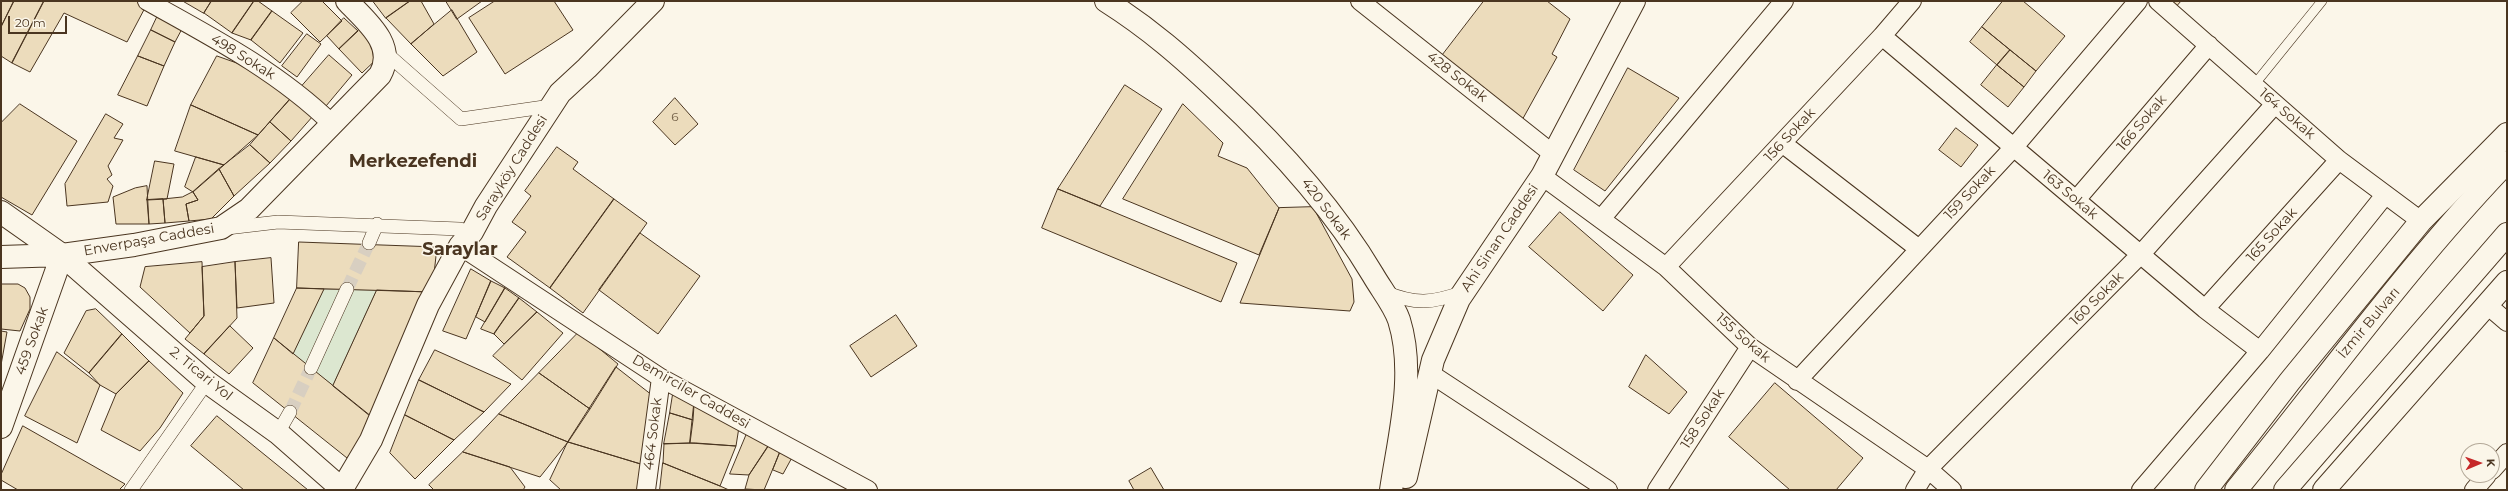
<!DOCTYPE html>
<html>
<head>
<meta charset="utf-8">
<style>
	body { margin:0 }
	#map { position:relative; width:2508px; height:491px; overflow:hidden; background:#fbf6e9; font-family:Montserrat,sans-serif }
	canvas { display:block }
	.frame { position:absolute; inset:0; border:2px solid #4a3520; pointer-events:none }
	.north { position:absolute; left:2460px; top:443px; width:40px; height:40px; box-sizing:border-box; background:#fbf6e9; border:1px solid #b4a999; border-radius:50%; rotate:88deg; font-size:11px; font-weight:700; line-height:16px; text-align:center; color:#4a3520 }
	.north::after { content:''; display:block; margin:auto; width:14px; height:18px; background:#c62828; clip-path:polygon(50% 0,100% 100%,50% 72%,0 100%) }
	.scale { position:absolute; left:8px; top:16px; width:59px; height:18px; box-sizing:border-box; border:2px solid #4a3520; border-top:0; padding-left:5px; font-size:12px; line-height:14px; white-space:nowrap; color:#4a3520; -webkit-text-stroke:3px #fbf6e9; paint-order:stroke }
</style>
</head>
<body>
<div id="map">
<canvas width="2508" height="491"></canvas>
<div class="frame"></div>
<div class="north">K</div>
<div class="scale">20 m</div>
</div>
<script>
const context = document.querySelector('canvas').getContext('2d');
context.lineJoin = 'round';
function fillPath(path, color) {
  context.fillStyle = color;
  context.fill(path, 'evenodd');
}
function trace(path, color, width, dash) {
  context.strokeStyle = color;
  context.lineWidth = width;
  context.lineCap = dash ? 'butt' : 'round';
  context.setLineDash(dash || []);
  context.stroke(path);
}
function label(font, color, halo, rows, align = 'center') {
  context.font = font + ' Montserrat,sans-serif';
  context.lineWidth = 3;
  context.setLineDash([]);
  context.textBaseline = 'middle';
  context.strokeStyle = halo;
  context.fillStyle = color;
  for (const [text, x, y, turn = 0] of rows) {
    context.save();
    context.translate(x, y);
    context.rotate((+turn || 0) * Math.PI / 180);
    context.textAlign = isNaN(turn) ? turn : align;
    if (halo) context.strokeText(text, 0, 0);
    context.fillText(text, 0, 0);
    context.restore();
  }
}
const green = new Path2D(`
	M324 289 377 290 333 386 293 354Z`);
fillPath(green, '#dce7d0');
trace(green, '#887966', 1);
const building = new Path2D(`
	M1 1H14L1 27Z
	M14 1H44L12 63 1 56V27Z
	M44 1H140L147 4 127 42 64 13 30 72 12 63Z
	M183 1H211L204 13Z
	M212 1H254L232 33 204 13Z
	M254 1H258L272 11 251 40 232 33Z
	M303 1H322L342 21 320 42 291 13Z
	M373 1H410L386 18Z
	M410 1H421L434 24 411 44 386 18Z
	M446 1H482L457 19Z
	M495 1H554L573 30 505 74 469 18Z
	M1484 1H1547L1570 19 1552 54 1557 57 1521 122 1441 57Z
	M2003 1H2023L2065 36 2036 71 1982 27Z
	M2167 1H2181L2175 8Z
	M452 10 477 52 443 76 411 44Z
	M272 11 303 33 280 63 251 40Z
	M159 13 183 27 175 42 151 30Z
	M344 18 358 31 339 49 327 36Z
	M1982 27 2010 50 1997 65 1970 42Z
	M360 29 383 53 362 73 339 49Z
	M151 30 175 42 164 66 138 56Z
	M307 34 321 44 297 77 282 66Z
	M2010 50 2036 71 2024 87 1997 65Z
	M329 55 352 75 326 106 302 86Z
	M138 56 164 66 147 106 118 95Z
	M217 56 248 67 292 97 258 135 191 105Z
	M1997 65 2024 87 2008 107 1981 85Z
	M1628 68 1679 98 1605 191 1574 170Z
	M1125 85 1162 109 1100 206 1058 189Z
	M292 97 313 116 291 141 270 122Z
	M675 98 698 124 675 145 653 122Z
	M20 104 77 141 32 215 1 197V123Z
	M1183 104 1223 143 1218 156 1247 168 1279 208 1259 255 1123 199Z
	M191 105 258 135 224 165 175 151Z
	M106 114 123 124 114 138 123 140 108 166 112 175 107 179 113 186 108 202 67 206 65 184Z
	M270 122 291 141 270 163 250 145Z
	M1956 128 1978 145 1961 167 1939 150Z
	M250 145 270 163 234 196 219 169Z
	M557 147 578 162 573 169 614 199 550 288 507 257 526 232 512 222 531 196 525 191Z
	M196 157 224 165 193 192 185 187Z
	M155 161 174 164 167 199 147 200Z
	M219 169 234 196 211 219 189 221 186 204 198 200 193 192Z
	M147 186 149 224H116L113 197 135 188Z
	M1058 189 1237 263 1221 302 1042 228Z
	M193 192 198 200 186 204 189 221 165 223 163 199 182 197Z
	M163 199 165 223 149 224 147 200Z
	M614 199 647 223 583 313 550 288Z
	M1313 207 1352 279 1354 302 1350 311 1240 303 1279 208Z
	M1560 212 1633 275 1603 311 1529 247Z
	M640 233 700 276 658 334 599 290Z
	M299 242 437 247 432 292 297 288Z
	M271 258 274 303 237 308 235 262Z
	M202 262 204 316 190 333 140 287 145 267Z
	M235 262 237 318 204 354 185 339 204 316 202 267Z
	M471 269 491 281 466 339 443 331Z
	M491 281 505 288 485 322 476 317Z
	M1 284H18L25 288 30 297V309L20 331 1 329Z
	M297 288 324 289 293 354 274 338Z
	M505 288 519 298 494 334 481 329Z
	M377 290 428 292 370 416 333 386Z
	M519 298 537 312 504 344 494 334Z
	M96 309 122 334 89 373 64 353 86 311Z
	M537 312 563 333 522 380 493 356Z
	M896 315 917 346 871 377 850 346Z
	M230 326 253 348 229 374 204 354Z
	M1 331 7 332 1 365Z
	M579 332 618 364 590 409 539 373Z
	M122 334 149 361 116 394 100 385 89 373Z
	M274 338 377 421 347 458 253 383Z
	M435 350 511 384 484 412 419 380Z
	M57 352 100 385 77 443 25 416Z
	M1646 355 1687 392 1669 414 1629 387Z
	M149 361 183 393 160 428 140 451 101 430 116 394Z
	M616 367 657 399 644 465 568 442Z
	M539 373 590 409 568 442 499 414Z
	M419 380 484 412 454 440 405 415Z
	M1775 383 1863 458 1836 490H1790L1729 437Z
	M673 394 694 405 693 420 670 413Z
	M694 405 739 427 736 446 690 443Z
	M670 413 693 420 690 443 664 444Z
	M499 414 568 442 540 477 463 452Z
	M405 415 454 440 415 479 390 453Z
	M217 416 308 490H244L191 446Z
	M23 426 125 484 119 490H18L1 480V475Z
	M748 431 771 442 749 475 730 474Z
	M568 442 644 465 641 490H561L550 480Z
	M771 442 782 447 764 490 745 489 749 475Z
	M696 443 736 446 720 486 663 463 664 444Z
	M782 447 795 452 783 474 773 470Z
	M463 452 510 467 525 487 523 490H434L429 485Z
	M663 463 720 486 729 490H660Z
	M1151 468 1164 490H1134L1129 481Z`);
fillPath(building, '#ecdcbc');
trace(building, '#4a3520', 1);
trace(new Path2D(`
	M347 289 369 243
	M290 412 311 368`), '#d8cfc1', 13, [13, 6]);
const service = new Path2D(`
	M2254 85 2322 1`);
const pedestrian = new Path2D(`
	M386 53 461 119 551 106
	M227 228 278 222 460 229 472 232
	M369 243 377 224
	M1385 292C1416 305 1432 303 1464 292
	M311 368 347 289
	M278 433 290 412
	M131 490 207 382`);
const minor = new Path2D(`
	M147 1C212 37 279 72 332 124
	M1360 1 1553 154
	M2158 1 2339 160 2421 221
	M1882 36 2205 309 2260 351
	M1782 143 1919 249
	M1542 176 1666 267 1750 347 1928 469 1952 490
	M2076 200 2209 45
	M1601 219 1784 1
	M460 246 661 378 868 490
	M1666 267 1882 36 1912 1
	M2486 304 2507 322
	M2205 309 2339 160
	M1431 374 1608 490
	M1797 381 2014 147 2138 1
	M2492 470 2507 453
	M646 490 661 378
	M1657 490 1750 347
	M1915 490 1928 469 2141 254 2275 104
	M2141 490 2260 351 2385 195
	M2474 490 2487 475`);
const tertiary = new Path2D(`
	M1106 1C1150 29 1182 57 1220 93 1278 147 1332 206 1373 275 1381 289 1394 305 1399 320 1416 374 1399 436 1391 490
	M1 257 62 255 134 245 221 228 249 209 380 75C397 45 366 21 347 1
	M1 427 62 255
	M1406 477 1433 360 1459 299 1542 176 1634 1
	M342 489 371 440 428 305 460 246 472 232 486 206 560 93 587 68 653 1`);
const secondary = new Path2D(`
	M1 212 62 255 207 382 278 433 343 490
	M2206 490 2290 381 2421 221 2507 134
	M2324 490 2507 282`);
const primary = new Path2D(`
	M2236 490C2326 380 2409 264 2507 162
	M2285 490 2507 234`);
trace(service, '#4a3520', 10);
trace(pedestrian, '#4a3520', 14);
trace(minor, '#4a3520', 20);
trace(tertiary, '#4a3520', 24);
trace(secondary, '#4a3520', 24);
trace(primary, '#4a3520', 24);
trace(service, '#fbf6e9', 9);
trace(pedestrian, '#fbf6e9', 13);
trace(minor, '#fbf6e9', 18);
trace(tertiary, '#fbf6e9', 22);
trace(secondary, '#fbf6e9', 22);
trace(primary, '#fbf6e9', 22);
label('12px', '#725f47', null, [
	["6",675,117]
]);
label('14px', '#4a3520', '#fbf6e9', [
	["498 Sokak",243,57,32],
	["428 Sokak",1457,77,38],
	["164 Sokak",2287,114,41],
	["166 Sokak",2142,123,-50],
	["156 Sokak",1790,135,-47],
	["Sarayköy Caddesi",512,168,-58],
	["159 Sokak",1970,193,-47],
	["163 Sokak",2070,195,40],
	["420 Sokak",1326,209,53],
	["165 Sokak",2272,235,-48],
	["Ahi Sinan Caddesi",1500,238,-56],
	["Enverpaşa Caddesi",149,240,-10],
	["160 Sokak",2097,299,-45],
	["İzmir Bulvarı",2369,323,-50],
	["155 Sokak",1743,338,41],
	["459 Sokak",32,341,-70],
	["2. Ticari Yol",201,374,39],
	["Demirciler Caddesi",691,392,30],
	["158 Sokak",1703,419,-57],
	["464 Sokak",653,434,-83]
]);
label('bold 18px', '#4a3520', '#fbf6e9', [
	["Merkezefendi",413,162],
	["Saraylar",460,250]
]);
</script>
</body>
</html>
